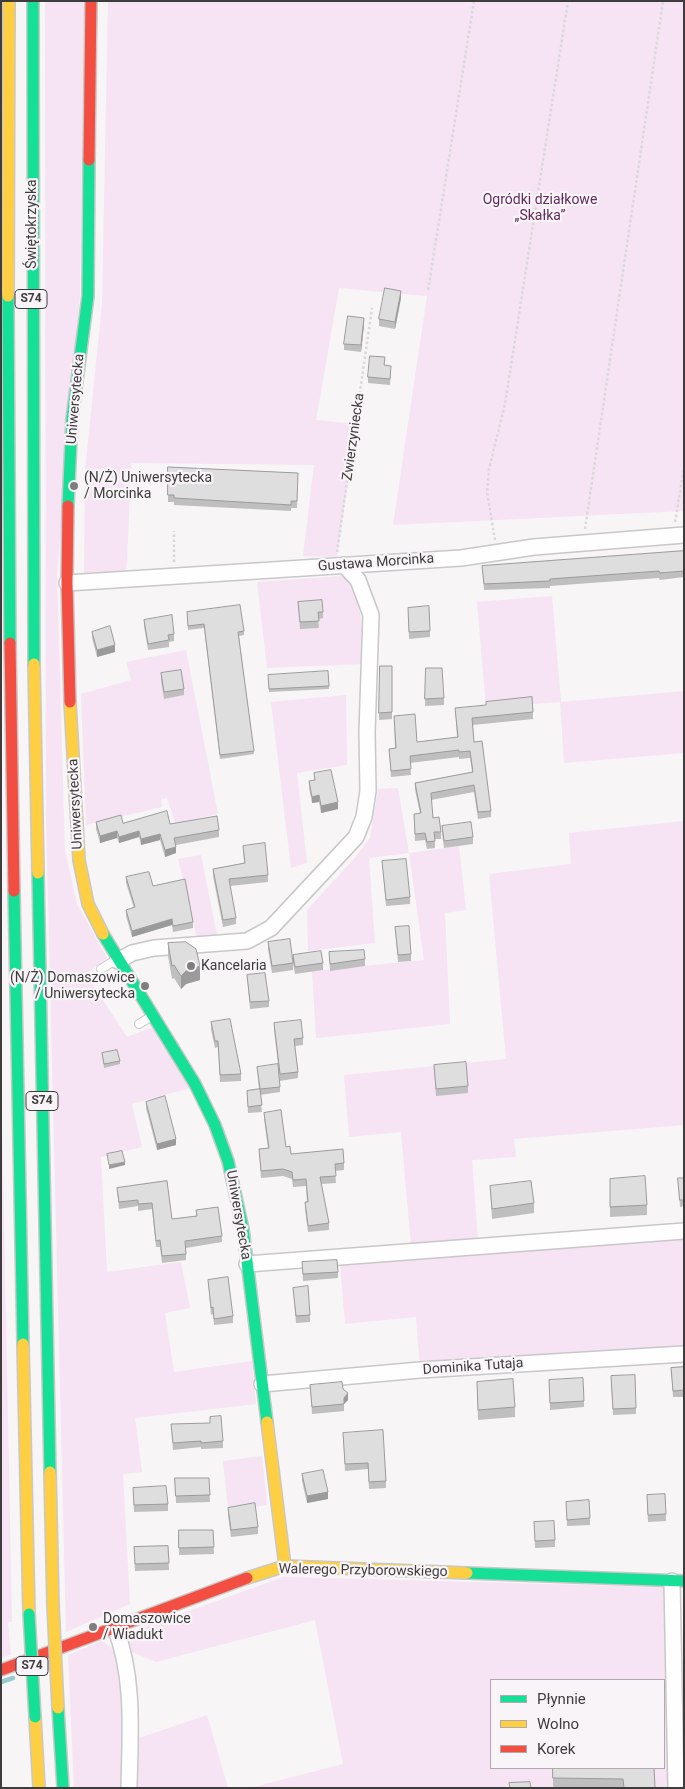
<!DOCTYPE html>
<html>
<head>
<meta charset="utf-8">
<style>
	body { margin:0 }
	#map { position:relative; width:685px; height:1789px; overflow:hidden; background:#f7f5f6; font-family:Roboto,sans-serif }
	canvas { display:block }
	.frame { position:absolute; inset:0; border:2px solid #3e3c3d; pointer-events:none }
	.legend { position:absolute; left:490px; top:1679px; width:175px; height:90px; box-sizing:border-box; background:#f8f4f7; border:1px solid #aeaaad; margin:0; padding:6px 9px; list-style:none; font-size:15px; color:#3e3c3d }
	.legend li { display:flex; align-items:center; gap:10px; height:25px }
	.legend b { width:25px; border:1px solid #aeaaad }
</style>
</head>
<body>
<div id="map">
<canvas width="685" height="1789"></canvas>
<div class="frame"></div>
<ul class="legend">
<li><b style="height:6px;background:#16e098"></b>Płynnie</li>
<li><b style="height:6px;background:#ffcf43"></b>Wolno</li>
<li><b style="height:6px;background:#f24e42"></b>Korek</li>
</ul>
</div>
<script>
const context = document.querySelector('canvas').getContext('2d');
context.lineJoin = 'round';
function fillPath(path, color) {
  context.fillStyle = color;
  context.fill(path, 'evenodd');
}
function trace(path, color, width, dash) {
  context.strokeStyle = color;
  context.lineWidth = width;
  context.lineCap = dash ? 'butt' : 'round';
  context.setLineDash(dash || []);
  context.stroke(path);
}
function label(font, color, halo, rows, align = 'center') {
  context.font = font + ' Roboto,sans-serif';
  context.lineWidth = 4.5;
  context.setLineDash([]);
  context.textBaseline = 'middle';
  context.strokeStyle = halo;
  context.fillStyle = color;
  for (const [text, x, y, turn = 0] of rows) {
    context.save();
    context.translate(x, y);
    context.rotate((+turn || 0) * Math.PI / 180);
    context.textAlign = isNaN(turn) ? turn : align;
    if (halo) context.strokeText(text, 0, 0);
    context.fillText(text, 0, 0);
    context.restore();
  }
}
fillPath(new Path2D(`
	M45 1H84L80 294 57 575 65 851 77 904 107 958 86 974 127 1037 153 1027 190 1088 132 1104 142 1147 101 1157 107 1272 181 1262 190 1308 165 1313 174 1372 252 1361 256 1404 135 1418 142 1472 123 1474 130 1604 66 1632 46 819Z
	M108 1H684V511L393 525 427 296 339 288 316 420 356 424 337 557 303 556 314 465 131 463 127 563 125 572 84 575 85 471 102 304Z
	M344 576C365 606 362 629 361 664L267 668 257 582Z
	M552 596 561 702 684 691V753L564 763 560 702 486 708 477 602Z
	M186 650 218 814 175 823 167 798 161 799 162 807 86 825 81 694 131 680 126 662Z
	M346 695 347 765 297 773 307 863 291 868 271 702Z
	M398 788 409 853 459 846 466 910 445 913 450 1024 316 1038 312 971 424 960 409 853 369 858 375 943 308 951 307 910 353 860 370 838 378 789Z
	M684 821V1125L514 1139 516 1157 472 1160 478 1241 411 1245 401 1132 349 1137 344 1075 506 1059 489 874 571 864 569 833Z
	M201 855 217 935 197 937 178 859Z
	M1 1073 12 1622H8V1625L11 1654 1 1658Z
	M684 1238V1354L420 1370 416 1317 345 1324 340 1263Z
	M262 1456 267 1505 228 1510 223 1461Z
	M283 1577 664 1587 668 1788H250L343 1764 315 1620 156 1662 132 1652 130 1643 134 1631ZM491 1680H664V1768H491Z
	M102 1641C105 1643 109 1645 111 1648 129 1674 122 1755 121 1788H74L68 1655Z
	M207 1715 228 1788H138L139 1738Z`), '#f6e3f4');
trace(new Path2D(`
	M1 1682 13 1678`), '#99cbce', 4.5);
const lane = new Path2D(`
	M101 969 117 959
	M139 1024 152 1016`);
const street = new Path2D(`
	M67 583 461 558 534 547 684 535
	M118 961 132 953 154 948 247 941 271 928 356 837 364 817 368 791 367 732 371 615 358 580 344 565
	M247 1264 684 1231
	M262 1384 420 1370 684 1354
	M672 1581 676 1788
	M115 1627C135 1679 130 1733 129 1788`);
const fast = new Path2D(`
	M33 1 34 664
	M8 296 10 643
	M68 506 72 419 88 296 89 160
	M38 873 50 1472
	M14 891 23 1344
	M103 934 195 1084 215 1125 228 1161 243 1229 267 1422
	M467 1573 684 1581
	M58 1708 63 1788`);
const slow = new Path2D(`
	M8 296 9 1
	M34 664 38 873
	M70 702 79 860 88 904 103 934
	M23 1344 29 1614
	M267 1422 285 1566
	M50 1472 53 1605
	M247 1578 285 1566 467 1573
	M35 1717 39 1788`);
const jam = new Path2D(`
	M89 160 91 1
	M68 506 67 583 70 702
	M10 643 14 891
	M1 1670 247 1578`);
trace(lane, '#c9c7c8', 10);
trace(street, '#c9c7c8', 18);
trace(fast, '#c9c7c8', 14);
trace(slow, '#c9c7c8', 14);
trace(jam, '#c9c7c8', 14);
trace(new Path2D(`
	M428 290 474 1
	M675 522 684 468
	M585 529 663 1
	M495 540 487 492 489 469 505 404 568 1
	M337 552 372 308
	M174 562V531`), '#d9d8d9', 2.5, [2.5, 2.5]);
trace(lane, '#fefefe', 8);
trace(street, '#fefefe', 15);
trace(fast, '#16e098', 11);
trace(slow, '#ffcf43', 11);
trace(jam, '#f24e42', 11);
const fastBridge = new Path2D(`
	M29 1614 35 1717`);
const slowBridge = new Path2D(`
	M53 1605 58 1708`);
trace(fastBridge, '#c9c7c8', 14, []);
trace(slowBridge, '#c9c7c8', 14, []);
trace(fastBridge, '#16e098', 11);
trace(slowBridge, '#ffcf43', 11);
fillPath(new Path2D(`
	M401 298 395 329 379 326V319Z
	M364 325 361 352 344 350V344Z
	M384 365 391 372 390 385 368 383V377Z
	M168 467 298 473 297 508H291V511L174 505V502H168Z
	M684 551V577L660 580 659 578 550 586V588L484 590 482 566Z
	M298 602 323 612V618L318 619 319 628 300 629Z
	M408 608 430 631V637L409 639Z
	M187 612 244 631V635L239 636 254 754 220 759 204 628 188 630Z
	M144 620 174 634V641L169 642V647L148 650 144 626Z
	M92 632 115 652 97 657 92 638Z
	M380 666H392V719L379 720Z
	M426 668 444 698V705L425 706Z
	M328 671 329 689 269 692 268 679Z
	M161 673 184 689V695L164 699 161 680Z
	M455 708 533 712V719L473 725 474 742 491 811V817L478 819 474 792 431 800 433 818 441 832V839H435V848L427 849 425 840 415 841 414 814 420 813 415 790V783L472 772 470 758 459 759V757L410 763 411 775 391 777 389 749 395 748 394 716 417 742 457 737Z
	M314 773 338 809 321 813 319 802 312 803 309 788V781L314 780Z
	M96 822 170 824 219 830V837L176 845V853L165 857 160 840 141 845 139 837 119 843 117 838 100 843 96 829Z
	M442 826 473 837V844L444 848 442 833Z
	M243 846 268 875V882L230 886 236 918V924L223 927 213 876V869L244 863Z
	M382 861 410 897V904L386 906Z
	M126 877 153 886 193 922V928L173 932 172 925 132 937 126 916V910L134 908 126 883Z
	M395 927 411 954V961L398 962Z
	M268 942 293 962V955L323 963V970L295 974 293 963V970L272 973 268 949Z
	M168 943 200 980 186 984 181 989 174 978 172 979 168 956Z
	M329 952 365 959V966L330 971Z
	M247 975 269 1001V1007L250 1009Z
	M211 1022 241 1074V1081L220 1082 218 1047 215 1048 211 1029Z
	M274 1023 303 1038V1045L295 1046 298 1072V1078L280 1081 274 1030Z
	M102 1053 120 1061V1064L104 1068Z
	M434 1065 468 1086V1093L436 1096Z
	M257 1067 280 1087V1092L260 1095 262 1112 248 1113 247 1091 259 1089Z
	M146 1102 176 1145 157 1150 146 1108Z
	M264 1113 291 1154 344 1163V1170L335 1171 336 1183 321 1184 329 1223V1230L308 1232 305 1209V1202H307L306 1186 293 1187 292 1179 283 1176 261 1178 259 1149 268 1148 264 1119Z
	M678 1178H684V1206L680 1207Z
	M610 1179 647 1205V1215L610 1217Z
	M167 1181 172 1219 196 1216V1210L222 1236V1242L186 1248V1260L162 1263 160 1247H156L152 1209 138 1211V1206L119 1209 117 1188Z
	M490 1186 534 1203V1213L492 1219Z
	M302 1262 338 1272V1278L303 1281Z
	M208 1280 233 1316V1323L214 1325 213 1314 211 1315Z
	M293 1288 310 1315V1322L296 1323Z
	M684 1367V1397H673L671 1368Z
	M549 1380 584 1401V1407L550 1410Z
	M477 1382 515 1407V1417L478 1420Z
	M611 1383 636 1408V1414L613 1415Z
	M310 1385 343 1389 348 1400 344 1404V1411L312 1414Z
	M171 1424 223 1441V1448L201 1449V1447L173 1450Z
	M343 1433 386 1481V1488L369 1489 368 1469 345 1471Z
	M302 1474 328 1499 307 1503 302 1481Z
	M175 1478H209L210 1502 176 1503Z
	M133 1495 168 1504V1511L134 1512Z
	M566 1502 590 1518V1525L567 1526Z
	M647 1502 666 1514V1521L648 1522Z
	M228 1508 258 1527V1534L231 1537 228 1515Z
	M534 1522 555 1540V1547L535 1548Z
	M179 1530H213L214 1554 179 1555Z
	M168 1546 169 1570 135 1571 134 1547Z
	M553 1768H654L655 1788H553Z`), '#c0bfc0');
fillPath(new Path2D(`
	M401 291V298L395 329V322Z
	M364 318V325L361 352V345Z
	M115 645V652L97 657V650Z
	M319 795V802L312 803V797Z
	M338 802V809L321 813V806Z
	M117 831V838L100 843V836Z
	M139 831V837L119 843V837Z
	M160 834V840L141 845V839Z
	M176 847V853L165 857V850Z
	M172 919V925L132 937V931Z
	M200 966V980L186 984 181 989V976L186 971Z
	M176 1139V1145L157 1150V1144Z
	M125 1162V1165L109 1169V1165Z
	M348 1393V1400L344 1404V1398Z
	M328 1492V1499L307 1503V1496Z`), '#9c9b9c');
const building = new Path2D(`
	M385 288 401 291 395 322 379 319Z
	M348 316 364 318 361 345 344 344Z
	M370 356 385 357 384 365 391 366 390 379 368 377Z
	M168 467 298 473 297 501H291V505L174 498V495H168Z
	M684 551V571L660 573 659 571 550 579V581L484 584 482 566Z
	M322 600 323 612H318L319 621 300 622 298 602Z
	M240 605 244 631 238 632 254 751 220 755 204 624 188 626 187 612Z
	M429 606 430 631 409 632 408 608Z
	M172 615 174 634 168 635 169 640 148 644 144 620Z
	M110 626 115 645 97 650 92 632Z
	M380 666H392V712L379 713Z
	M426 668H442L444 698 425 699Z
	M181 670 184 689 164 692 161 673Z
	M328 671 329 686 269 689 268 675Z
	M532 697 533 712 472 718 474 742 482 741 491 811 478 812 474 785 431 793 433 818 439 817 441 832H434L435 841 427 842 425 833 415 834 414 814 421 813 415 783 473 772 470 751 459 752V750L410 756 411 769 391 771 389 749 396 748 394 716 415 714 417 742 458 737 455 708 486 705V702Z
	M331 770 338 802 321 806 319 795 312 797 309 781 315 780 314 773Z
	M167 811 170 824 217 816 219 830 174 838 176 847 165 850 160 834 141 839 139 831 119 837 117 831 100 836 96 822 121 815 123 823Z
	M471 822 473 837 444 841 442 826Z
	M265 843 268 875 229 879 236 918 223 920 213 869 245 863 243 846Z
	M406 859 410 897 386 900 382 861Z
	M149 872 153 886 185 879 193 922 173 926 172 919 132 931 126 910 135 907 126 877Z
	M409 926 411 954 398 955 395 927Z
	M290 939 293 963 272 966 268 942Z
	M186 942 196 949 200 966 186 971 181 976 174 965 172 966 168 943Z
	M364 950 365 959 330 964 329 952Z
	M321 951 323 963 295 967 293 955Z
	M265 973 269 1001 250 1002 247 975Z
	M230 1019 241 1074 220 1075 218 1041H215L211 1022Z
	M301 1020 303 1038 294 1039 298 1072 280 1074 274 1023Z
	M117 1050 120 1061 104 1064 102 1053Z
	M466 1062 468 1086 436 1089 434 1065Z
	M278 1064 280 1087 260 1089 257 1067Z
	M260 1089 262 1105 248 1107 247 1091Z
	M165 1096 176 1139 157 1144 146 1102Z
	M281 1110 286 1147 290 1146 291 1154 343 1149 344 1163 335 1164 336 1176 320 1177 329 1223 308 1226 305 1202H308L306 1179 293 1180 292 1172 283 1169 261 1171 259 1149 269 1148 264 1113Z
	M122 1151 125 1162 109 1165 107 1154Z
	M645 1176 647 1205 610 1207V1179Z
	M678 1178H684V1200H680Z
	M167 1181 172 1219 197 1216 196 1210 218 1207 222 1236 185 1241 186 1254 162 1256 160 1240 156 1241 152 1203 138 1204V1200L119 1202 117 1188Z
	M531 1181 534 1203 492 1209 490 1186Z
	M337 1260 338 1272 303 1274 302 1262Z
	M228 1277 233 1316 214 1319 213 1307 211 1308 208 1280Z
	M308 1286 310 1315 296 1316 293 1288Z
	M684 1367V1390L673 1391 671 1368Z
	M635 1375 636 1408 613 1409 611 1376Z
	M583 1378 584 1401 550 1403 549 1380Z
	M513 1379 515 1407 478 1410 477 1382Z
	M342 1382 343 1389 348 1393 344 1398V1404L312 1407 310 1385Z
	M221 1416 223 1441 201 1443V1441L173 1443 171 1424 210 1423V1417Z
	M383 1430 386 1481 369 1482 368 1463 345 1464 343 1433Z
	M323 1470 328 1492 307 1496 302 1474Z
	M175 1478H209L210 1495 176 1496Z
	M166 1486 168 1504 134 1505 133 1488Z
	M665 1494 666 1514 648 1515 647 1495Z
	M589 1500 590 1518 567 1520 566 1502Z
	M255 1503 258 1527 231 1530 228 1508Z
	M554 1521 555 1540 535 1541 534 1522Z
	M179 1530H213L214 1547 179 1548Z
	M168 1546 169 1563 135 1564 134 1547Z
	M553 1768H654L655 1788H624L623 1779 553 1778Z
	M530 1782 531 1788H510L509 1783Z`);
fillPath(building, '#dfdedf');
trace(building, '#9c9b9c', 1);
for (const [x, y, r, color] of [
	[74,486,5,"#7f7d7e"],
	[191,966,5,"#7f7d7e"],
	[145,986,5,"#7f7d7e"],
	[93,1627,5,"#7f7d7e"]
]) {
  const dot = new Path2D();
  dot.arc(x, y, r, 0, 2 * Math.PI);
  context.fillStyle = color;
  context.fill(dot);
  trace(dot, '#f8f4f7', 2);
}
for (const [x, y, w] of [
	[31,299,32],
	[42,1101,32],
	[32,1666,32]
]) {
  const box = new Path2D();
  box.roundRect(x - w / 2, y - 9.5, w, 19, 4);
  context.fillStyle = '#f8f4f7';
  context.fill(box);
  trace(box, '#3e3c3d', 1);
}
label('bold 12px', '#3e3c3d', null, [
	["S74",31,299],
	["S74",42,1101],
	["S74",32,1666]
]);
label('14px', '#612c5d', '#f8f4f7', [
	["Ogródki działkowe",540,200],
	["„Skałka”",540,216]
]);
label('14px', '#3e3c3d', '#f8f4f7', [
	["Świętokrzyska",32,224,-90],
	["Uniwersytecka",76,399,-85],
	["Zwierzyniecka",354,437,-82],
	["Gustawa Morcinka",376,563,-4],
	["Uniwersytecka",76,804,-93],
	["Uniwersytecka",238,1215,80],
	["Dominika Tutaja",473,1367,-4],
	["Walerego Przyborowskiego",363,1571,1]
]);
label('14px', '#3e3c3d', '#f8f4f7', [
	["(N/Ż) Uniwersytecka",84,478],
	["/ Morcinka",84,494],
	["Kancelaria",201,966],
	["(N/Ż) Domaszowice",135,978,"right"],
	["/ Uniwersytecka",135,994,"right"],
	["Domaszowice",103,1619],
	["/ Wiadukt",103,1635]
], 'left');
</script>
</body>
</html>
